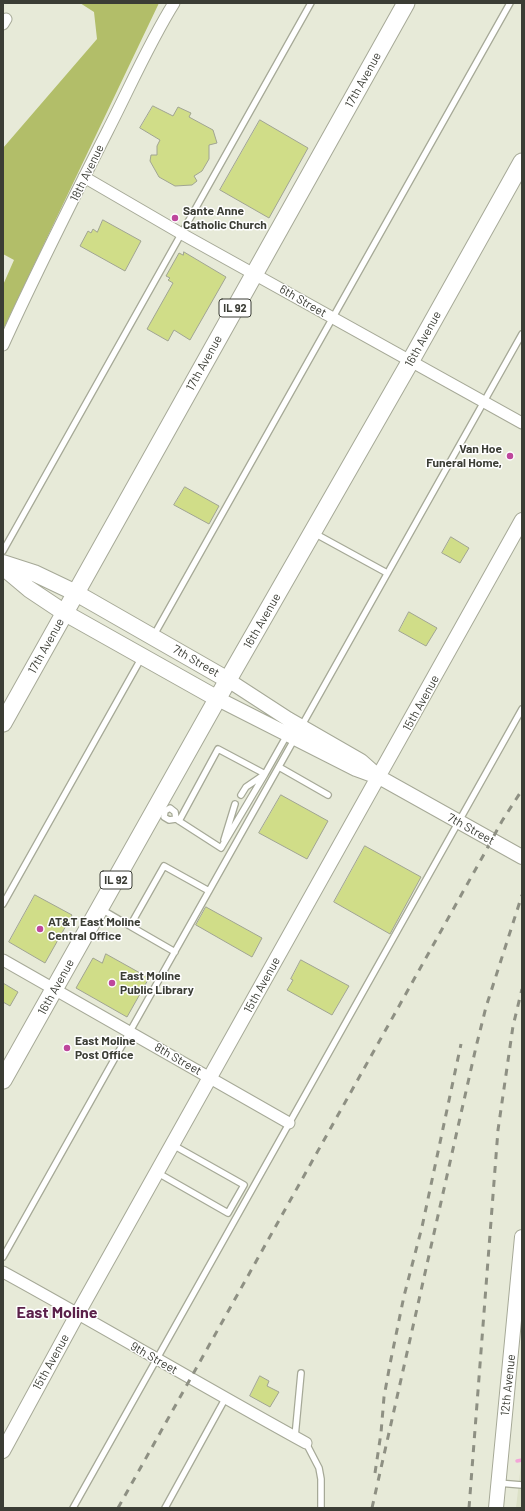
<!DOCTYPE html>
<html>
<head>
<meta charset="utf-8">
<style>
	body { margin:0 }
	#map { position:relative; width:525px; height:1511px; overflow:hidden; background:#e7ead8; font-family:Barlow,sans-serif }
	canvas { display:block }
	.frame { position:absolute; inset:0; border:4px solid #3b3d35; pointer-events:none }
</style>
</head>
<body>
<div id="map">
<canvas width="525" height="1511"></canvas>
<div class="frame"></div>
</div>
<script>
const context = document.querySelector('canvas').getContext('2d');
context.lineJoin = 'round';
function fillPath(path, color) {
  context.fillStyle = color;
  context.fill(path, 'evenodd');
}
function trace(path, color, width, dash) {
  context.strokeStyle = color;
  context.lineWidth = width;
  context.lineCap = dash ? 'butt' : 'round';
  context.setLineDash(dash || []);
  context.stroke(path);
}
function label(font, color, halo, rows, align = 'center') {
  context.font = font + ' Barlow,sans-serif';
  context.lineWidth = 3;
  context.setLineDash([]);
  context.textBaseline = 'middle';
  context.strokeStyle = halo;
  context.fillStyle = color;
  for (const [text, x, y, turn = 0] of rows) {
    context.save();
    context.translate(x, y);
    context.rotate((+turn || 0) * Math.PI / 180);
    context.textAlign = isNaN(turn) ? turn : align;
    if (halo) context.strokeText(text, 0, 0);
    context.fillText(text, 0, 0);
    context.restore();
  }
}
fillPath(new Path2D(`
	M521 1464H522V1508H516Z`), '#dce1c7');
fillPath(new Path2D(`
	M80 3H159L3 330V285L14 260 3 254V148L97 39 94 12Z`), '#b2be69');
trace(new Path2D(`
	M517 1461 522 1460`), '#f3a6d8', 3.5);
const building = new Path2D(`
	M153 106 173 116 178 107 191 113 189 117 213 130 217 143 209 145V159L202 171 194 176 197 181 192 185 175 186 159 177 150 161 151 155H157V146L160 140 140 128Z
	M260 120 308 148 269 218 220 190Z
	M103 220 141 241 125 271 80 246 88 231 91 233 93 229 97 232Z
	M184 252 226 277 190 340 174 330 168 341 147 329 173 283 168 280 170 278 166 276 179 253 183 255Z
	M185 487 219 506 209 524 174 505Z
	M451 537 469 548 460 563 442 553Z
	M409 612 437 628 426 646 399 631Z
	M281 795 328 821 307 859 259 833Z
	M365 846 421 877 390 934 334 902Z
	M35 895 72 915 45 963 9 942Z
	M206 907 262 938 252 957 196 925Z
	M106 954 149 978 127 1017 76 988 93 958 102 963Z
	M301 960 349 986 332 1015 287 990 293 980 291 979Z
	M3 983 18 992 10 1006 3 1002Z
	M260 1376 269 1381 267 1386 279 1392 270 1407 250 1396Z`);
fillPath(building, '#d0dd88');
trace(building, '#a0a492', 1);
const service = new Path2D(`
	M314 533 387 573
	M3 551 311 3
	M154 635 510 3
	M301 727 522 334
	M279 767 328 795
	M241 795 246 787 265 774 287 735
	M165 811 164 817 169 820 176 819 221 848 265 774 218 749 179 821
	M165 811 170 808 175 812 176 819
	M224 840 235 804
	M3 904 142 657
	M101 909 130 926
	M175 952 130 926 164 866 209 891
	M158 1173 228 1213 244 1185 173 1145
	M3 1257 295 738
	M295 1437 301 1373
	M306 1443 319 1468 321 1479V1508
	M498 1483 522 1485
	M73 1508 522 709
	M165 1508 225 1399`);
const minor = new Path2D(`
	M3 24 6 19
	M84 177 182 234 522 423
	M3 345C36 272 72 201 108 130 130 87 149 43 174 3
	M3 960 289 1123
	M3 1272C105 1328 204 1387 306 1443`);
const tertiary = new Path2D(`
	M228 680 288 719 361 761 379 777 522 857
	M218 699 356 769 375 776
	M3 1451 78 1313 522 520
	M496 1508 522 1237`);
const secondary = new Path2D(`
	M3 563 34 573 76 593 228 680
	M3 567 29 589 65 613 218 699`);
const primary = new Path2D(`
	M3 723 406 3
	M3 1080 233 671 410 362 522 162`);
trace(service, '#a6a997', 8);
trace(minor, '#a6a997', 13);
trace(tertiary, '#a6a997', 16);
trace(secondary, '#a6a997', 18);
trace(primary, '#a6a997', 19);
trace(service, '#fff', 5.5);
trace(minor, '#fff', 11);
trace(tertiary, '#fff', 14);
trace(secondary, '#fff', 16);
trace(primary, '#fff', 17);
trace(new Path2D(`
	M375 1473 381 1433 384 1397 390 1364 404 1296 422 1227 461 1044
	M118 1508 483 856 502 821 522 790
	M372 1508 476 1047 486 1007 522 895
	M469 1508 498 1130 513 1026 522 989`), '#8e9083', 3, [7, 7]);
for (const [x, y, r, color] of [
	[175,218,4,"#be479c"],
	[510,456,4,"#be479c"],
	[40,929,4,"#be479c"],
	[112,983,4,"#be479c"],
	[67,1048,4,"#be479c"]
]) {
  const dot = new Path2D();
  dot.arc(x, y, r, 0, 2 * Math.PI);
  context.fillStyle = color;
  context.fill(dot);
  trace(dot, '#fff', 1.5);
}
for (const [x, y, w] of [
	[235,308,32],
	[116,880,32]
]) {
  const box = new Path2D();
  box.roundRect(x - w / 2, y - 9, w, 18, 3);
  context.fillStyle = '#fff';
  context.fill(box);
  trace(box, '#3b3d35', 1);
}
label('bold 11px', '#3b3d35', null, [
	["IL 92",235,308],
	["IL 92",116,880]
]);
label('12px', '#3b3d35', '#fff', [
	["17th Avenue",363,80,-61],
	["18th Avenue",87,173,-64],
	["6th Street",303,301,30],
	["16th Avenue",423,339,-61],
	["17th Avenue",204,363,-61],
	["16th Avenue",262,621,-60],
	["17th Avenue",46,646,-61],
	["7th Street",196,661,30],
	["15th Avenue",421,703,-61],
	["7th Street",471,829,29],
	["15th Avenue",262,985,-61],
	["16th Avenue",56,987,-61],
	["8th Street",178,1059,30],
	["9th Street",154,1358,30],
	["15th Avenue",51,1362,-61],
	["12th Avenue",508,1385,-84]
]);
label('bold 12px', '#3b3d35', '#fff', [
	["Sante Anne",183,211],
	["Catholic Church",183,225],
	["Van Hoe",502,449,"right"],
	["Funeral Home,",502,463,"right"],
	["AT&T East Moline",48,922],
	["Central Office",48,936],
	["East Moline",120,976],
	["Public Library",120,990],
	["East Moline",75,1041],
	["Post Office",75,1055]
], 'left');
label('bold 16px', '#5b214a', '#fff', [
	["East Moline",57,1313]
]);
</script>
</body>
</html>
